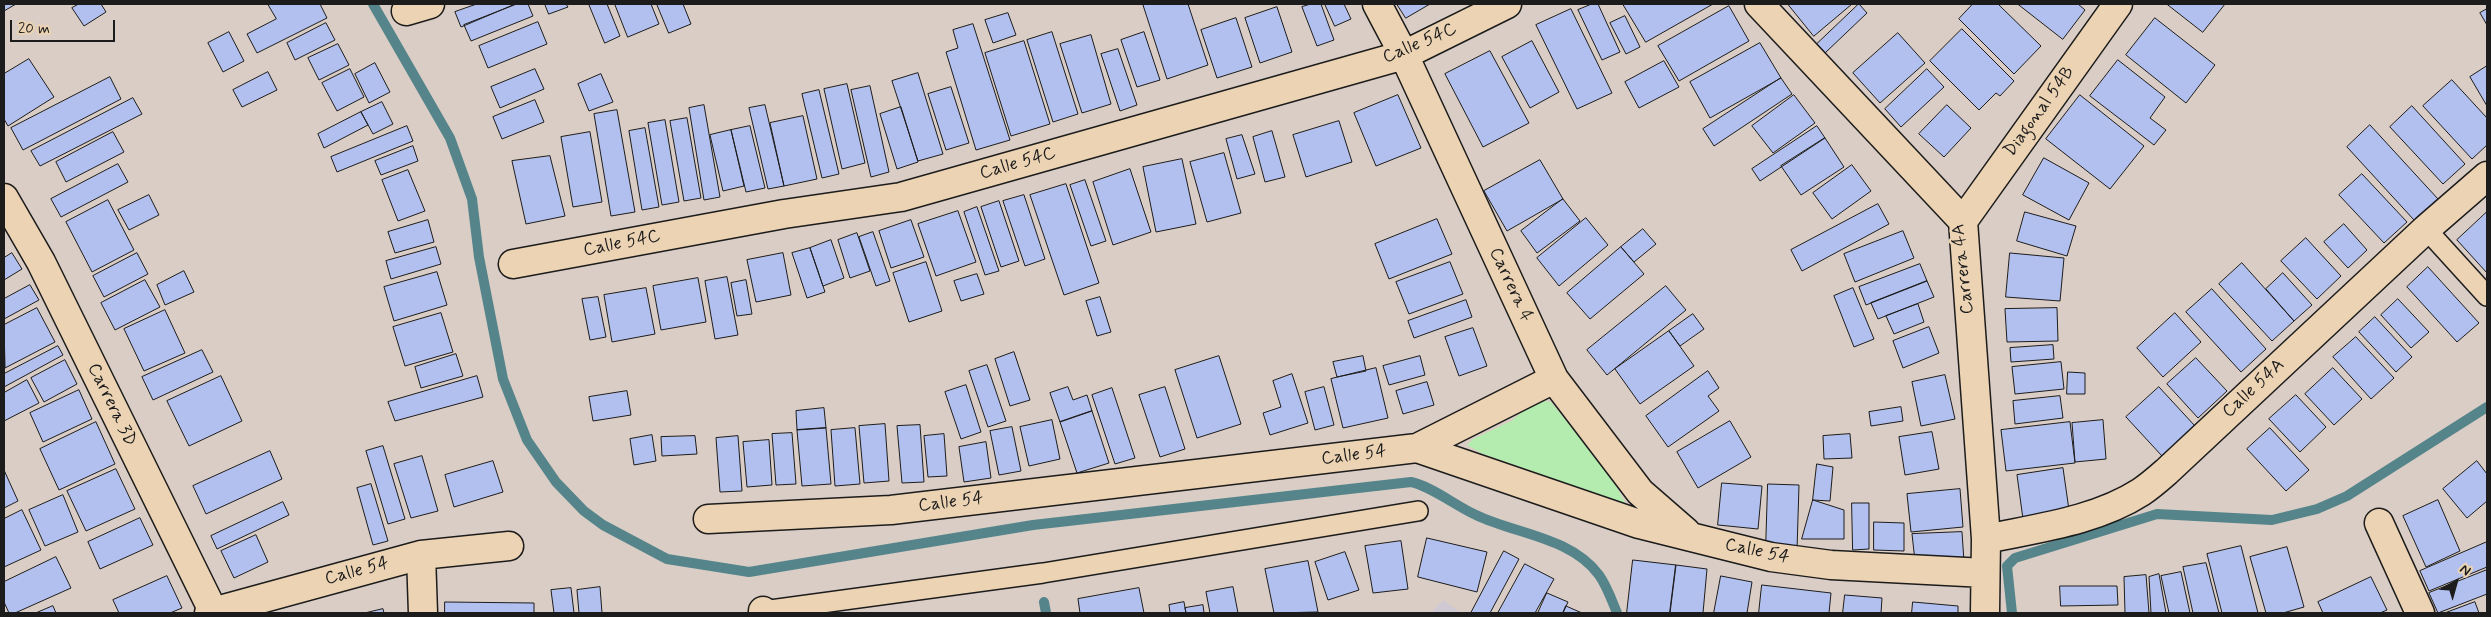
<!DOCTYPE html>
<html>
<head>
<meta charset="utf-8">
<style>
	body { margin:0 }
	#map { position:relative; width:2491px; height:617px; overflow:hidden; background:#dacdc5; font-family:Mynerve,sans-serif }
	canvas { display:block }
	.frame { position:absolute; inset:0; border:5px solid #1c1c1c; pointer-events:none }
	.north { position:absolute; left:2431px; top:557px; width:50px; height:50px; -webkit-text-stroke:4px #ebd3b3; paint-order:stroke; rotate:38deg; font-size:14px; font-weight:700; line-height:20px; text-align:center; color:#1c1c1c }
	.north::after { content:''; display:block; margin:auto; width:18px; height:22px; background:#1c1c1c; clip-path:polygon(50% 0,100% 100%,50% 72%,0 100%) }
	.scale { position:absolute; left:10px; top:20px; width:105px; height:22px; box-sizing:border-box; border:2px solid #1c1c1c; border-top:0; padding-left:6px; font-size:15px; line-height:18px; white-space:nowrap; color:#1c1c1c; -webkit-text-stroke:4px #ebd3b3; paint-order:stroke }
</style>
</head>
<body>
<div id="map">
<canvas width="2491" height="617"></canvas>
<div class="frame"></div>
<div class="north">N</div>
<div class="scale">20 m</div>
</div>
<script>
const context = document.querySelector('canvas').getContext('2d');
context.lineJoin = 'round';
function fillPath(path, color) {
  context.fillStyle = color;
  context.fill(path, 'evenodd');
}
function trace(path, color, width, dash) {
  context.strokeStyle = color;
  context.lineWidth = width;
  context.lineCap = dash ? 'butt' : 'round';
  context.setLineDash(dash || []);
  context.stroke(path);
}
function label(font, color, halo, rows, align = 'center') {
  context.font = font + ' Mynerve,sans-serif';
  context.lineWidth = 5;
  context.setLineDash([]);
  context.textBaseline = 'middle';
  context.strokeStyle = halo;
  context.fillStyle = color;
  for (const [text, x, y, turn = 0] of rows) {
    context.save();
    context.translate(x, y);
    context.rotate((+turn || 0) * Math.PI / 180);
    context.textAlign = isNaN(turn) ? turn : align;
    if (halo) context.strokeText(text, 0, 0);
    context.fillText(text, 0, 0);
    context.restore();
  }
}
fillPath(new Path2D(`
	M1443 600 1461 613H1431Z`), '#cec9d2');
fillPath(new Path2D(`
	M1537 400 1551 402 1610 475 1626 504 1483 454 1467 445 1473 439 1511 421Z`), '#b4ebae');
trace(new Path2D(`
	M373 4 450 138 472 199 479 257 503 379 527 440 556 482 584 511 603 525 667 559 749 572 1033 525 1411 482C1431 486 1456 506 1476 515 1515 534 1571 537 1599 575 1607 586 1612 601 1617 613
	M1044 602 1046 613
	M2012 613 2007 566 2015 558 2157 514 2272 520 2317 509 2347 496 2487 407`), '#55858a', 10);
const building = new Path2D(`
	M4 4H16L4 11Z
	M79 4H101L106 12 84 26 72 8Z
	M268 4H320L327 18 257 53 247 34 276 19Z
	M477 4H512L513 5 461 27 455 12Z
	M517 4H528L533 16 471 41 464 25Z
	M545 4H566L568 7 549 14Z
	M589 4H607L620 36 605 43Z
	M615 4H651L659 24 628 37Z
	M657 4H683L691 24 669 33Z
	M1147 4H1188L1208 65 1167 79 1143 5Z
	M1311 4H1321L1334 40 1317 46 1302 7Z
	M1325 4H1344L1351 19 1335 26Z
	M1397 4H1430L1406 18Z
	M1592 4H1598L1620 52 1602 60 1578 10Z
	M1623 4H1713L1646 42Z
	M1788 4H1852L1814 36Z
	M1859 4 1867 13 1825 53 1817 44Z
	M1973 4H1998L2041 46 2014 74 1959 19Z
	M2018 4H2078L2085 10 2063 39Z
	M2167 4H2225L2203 32Z
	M1729 6 1749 41 1679 81 1658 46Z
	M1277 7 1292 52 1260 63 1245 18Z
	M1571 9 1612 93 1577 109 1536 25Z
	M2487 9V25L2480 13Z
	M1008 13 1016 35 993 43 985 20Z
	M1625 16 1640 47 1626 54 1610 23Z
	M1236 18 1252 67 1217 78 1201 30Z
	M2155 18 2215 65 2186 103 2126 55Z
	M538 22 547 44 488 68 479 46Z
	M326 23 335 40 295 60 287 43Z
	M973 24 1010 140 976 150 946 52 958 48 953 30Z
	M1962 29 2014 81 2000 96 1996 93 1979 110 1930 61Z
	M229 32 244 61 223 72 208 43Z
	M1052 32 1078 114 1053 122 1027 40Z
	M1144 32 1160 80 1137 87 1121 40Z
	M1898 33 1925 63 1880 103 1853 73Z
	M1091 35 1111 104 1082 113 1060 44Z
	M1024 41 1050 124 1011 136 985 53Z
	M1532 41 1559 92 1530 108 1502 57Z
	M1760 43 1781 78 1710 118 1690 82Z
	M338 44 349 65 319 80 308 58Z
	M1118 49 1137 105 1120 111 1101 54Z
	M1490 51 1529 123 1483 147 1445 74Z
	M29 59 54 97 8 126 4 119V74Z
	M2118 60 2165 97 2150 118 2166 130 2154 145 2090 96Z
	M1664 61 1679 87 1639 108 1625 82Z
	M375 63 390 92 369 103 355 74Z
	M2487 66V106L2470 77Z
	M350 69 364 97 337 111 322 83Z
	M535 69 544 89 500 108 491 87Z
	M1927 69 1944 87 1901 127 1885 109Z
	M268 72 277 90 242 107 233 90Z
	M918 73 943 154 918 161 892 81Z
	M601 74 613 102 589 111 578 84Z
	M110 77 121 99 23 150 11 128Z
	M1781 78 1792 94 1714 146 1703 129Z
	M2452 80 2487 118V145L2472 159 2423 106Z
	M847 84 865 163 842 169 824 89Z
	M870 86 889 172 871 177 851 90Z
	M951 87 969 143 946 150 928 94Z
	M819 90 839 174 822 178 802 94Z
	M1398 95 1421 148 1376 166 1354 113Z
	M1794 95 1815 123 1773 153 1752 126Z
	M2080 95 2144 146 2110 189 2046 139Z
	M133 98 142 114 40 166 31 151Z
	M535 100 544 122 502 139 493 117Z
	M382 102 393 124 373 134 361 112Z
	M704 105 720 197 704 200 689 108Z
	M765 105 784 186 768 189 749 108Z
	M1947 105 1971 128 1944 157 1919 134Z
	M2412 106 2465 164 2443 184 2390 127Z
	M901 107 918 162 897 169 880 114Z
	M617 110 635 212 611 216 594 114Z
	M361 112 368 125 324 148 318 134Z
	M803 116 817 179 784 186 770 123Z
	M687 118 701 198 684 201 670 121Z
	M665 120 679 202 662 205 648 123Z
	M1339 121 1352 162 1306 177 1293 135Z
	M2370 125 2438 199 2414 220 2347 147Z
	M407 126 413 141 337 172 331 157Z
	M750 126 765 188 746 192 731 130Z
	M1817 126 1825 138 1760 181 1752 169Z
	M645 128 659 207 642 210 629 131Z
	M731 130 744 186 723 191 710 135Z
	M1272 131 1285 177 1265 182 1253 137Z
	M113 132 124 152 66 182 56 162Z
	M590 132 602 202 573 207 561 137Z
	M1242 135 1255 174 1237 179 1226 139Z
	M1825 138 1844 167 1801 195 1781 166Z
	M413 146 418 161 381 175 375 161Z
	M1224 153 1241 213 1207 222 1190 162Z
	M550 156 565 216 526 224 512 161Z
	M2044 158 2089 183 2069 220 2023 195Z
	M1182 159 1196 224 1156 232 1143 167Z
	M1540 160 1563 199 1507 231 1484 191Z
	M118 164 128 182 61 217 51 199Z
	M1852 165 1871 191 1832 219 1813 193Z
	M1130 169 1151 232 1113 245 1093 182Z
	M408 170 425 211 398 221 382 180Z
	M2362 174 2407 222 2384 243 2339 195Z
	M1085 180 1106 241 1091 246 1070 185Z
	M1066 184 1099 283 1064 295 1030 195Z
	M149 195 159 215 129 230 118 210Z
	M1024 195 1045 259 1025 266 1003 201Z
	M1563 199 1580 221 1537 253 1521 231Z
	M108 200 134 250 92 272 66 222Z
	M999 201 1019 261 1001 267 981 207Z
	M1878 204 1889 224 1802 271 1791 250Z
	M977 207 999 271 985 275 964 212Z
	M958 211 976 262 936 276 918 224Z
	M2025 212 2076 226 2067 256 2017 241Z
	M2486 213 2487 215V273L2457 240Z
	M1586 218 1608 245 1559 286 1537 258Z
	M1437 219 1452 254 1389 279 1375 244Z
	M428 220 434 242 395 253 388 232Z
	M911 220 924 257 891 268 879 231Z
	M2344 224 2367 250 2348 268 2324 242Z
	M1643 229 1656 244 1634 262 1621 247Z
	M1903 231 1914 258 1855 282 1844 254Z
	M873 232 890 281 876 286 859 237Z
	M857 233 870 271 850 278 838 240Z
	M2306 238 2341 276 2317 299 2281 261Z
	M831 240 844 278 823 286 810 248Z
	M436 247 441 264 391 279 386 261Z
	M1621 247 1644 274 1590 319 1567 293Z
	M810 248 825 292 807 298 792 253Z
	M12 253 22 269 4 280V258Z
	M137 253 148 274 104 297 93 276Z
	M783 253 791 295 756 302 747 260Z
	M2010 253 2064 258 2060 301 2006 297Z
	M926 262 942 311 909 322 893 273Z
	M1450 262 1463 294 1409 314 1396 282Z
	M2242 263 2294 321 2272 341 2219 284Z
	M1920 264 1927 281 1866 305 1859 287Z
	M2428 267 2479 323 2457 342 2407 287Z
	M184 271 194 292 165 305 157 285Z
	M437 272 447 305 394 321 384 287Z
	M2283 273 2312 305 2294 321 2266 289Z
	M977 274 984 294 961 301 954 281Z
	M727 277 738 335 715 339 705 281Z
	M698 278 706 322 661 330 653 286Z
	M145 280 160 307 115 330 101 303Z
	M746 280 752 314 737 316 731 283Z
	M1927 281 1934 297 1878 319 1871 303Z
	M30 285 39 300 4 319V299Z
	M1666 286 1686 310 1607 375 1587 350Z
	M646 288 655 334 612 342 604 295Z
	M1853 288 1874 339 1854 347 1834 296Z
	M2212 289 2266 349 2241 372 2186 312Z
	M598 297 606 337 590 340 582 299Z
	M1100 297 1111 332 1097 336 1086 301Z
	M2398 299 2429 332 2411 348 2381 315Z
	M1466 300 1472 317 1414 338 1408 321Z
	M1918 304 1924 322 1894 334 1886 316Z
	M37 308 55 342 5 368 4 325Z
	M2057 308 2058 341 2007 342 2005 309Z
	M165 310 185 353 144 371 124 329Z
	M441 313 453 352 405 366 393 327Z
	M2175 313 2201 342 2163 377 2137 348Z
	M1693 314 1704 329 1680 346 1669 331Z
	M2375 317 2412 357 2396 372 2359 332Z
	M1929 327 1939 353 1903 368 1893 341Z
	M1473 328 1487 366 1459 376 1445 337Z
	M1669 331 1694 366 1640 404 1615 369Z
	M2356 337 2394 378 2371 399 2333 357Z
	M2053 345 2054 359 2011 362 2010 348Z
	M58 346 63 355 4 387V374Z
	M202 350 213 372 153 400 142 377Z
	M1014 352 1030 400 1010 406 995 359Z
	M456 354 463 376 421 388 415 367Z
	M1219 356 1241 424 1197 438 1175 370Z
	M1363 356 1366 371 1337 377 1333 362Z
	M1420 356 1425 375 1389 385 1383 366Z
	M2196 358 2227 391 2198 418 2167 384Z
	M65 360 77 384 44 402 31 378Z
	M2061 362 2064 389 2015 394 2012 367Z
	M987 365 1006 421 988 427 969 371Z
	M1376 368 1388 418 1343 428 1331 379Z
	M2333 368 2362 399 2334 425 2305 394Z
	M1708 371 1719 388 1708 396 1719 411 1668 447 1646 416Z
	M2068 372 2085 373V394H2067Z
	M1292 374 1308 423 1270 435 1263 413 1281 407 1273 381Z
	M1945 375 1955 419 1921 426 1912 382Z
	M221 376 242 421 189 446 167 401Z
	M477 376 483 397 395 421 388 402Z
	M27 380 39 403 4 421V393Z
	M1427 382 1434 405 1403 414 1396 391Z
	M966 385 981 432 961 439 945 392Z
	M1068 387 1073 400 1087 395 1092 411 1060 422 1050 393Z
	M1165 387 1185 449 1160 457 1139 395Z
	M1324 387 1334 425 1315 430 1305 392Z
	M2159 387 2195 426 2162 456 2126 417Z
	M1112 388 1135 458 1115 464 1092 395Z
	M79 390 92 419 43 442 30 413Z
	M627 391 631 415 593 421 589 397Z
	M2296 395 2326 427 2300 452 2269 419Z
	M2060 396 2063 418 2015 424 2013 401Z
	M1901 407 1903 421 1871 426 1869 412Z
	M824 408 826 428 797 430 796 411Z
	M1092 411 1109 463 1077 473 1060 422Z
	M1052 420 1060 459 1029 466 1020 427Z
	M2103 420 2106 459 2075 462 2072 423Z
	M1730 421 1751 457 1698 488 1677 452Z
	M96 422 115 464 59 490 40 449Z
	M2070 422 2075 463 2006 471 2001 430Z
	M885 424 889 481 864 483 859 426Z
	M920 425 924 482 902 483 897 426Z
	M1012 427 1021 471 999 475 990 431Z
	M826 428 831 484 802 486 797 430Z
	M855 428 860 484 835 486 831 430Z
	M2270 428 2309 470 2286 491 2247 449Z
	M1932 432 1939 469 1905 475 1899 437Z
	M792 433 796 484 776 485 772 434Z
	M944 434 947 476 928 477 924 436Z
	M1850 434 1852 458 1824 459 1823 436Z
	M652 435 656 461 634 465 630 439Z
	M695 436 697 454 662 456 661 437Z
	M738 436 742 491 720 492 716 438Z
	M769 440 772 485 747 487 743 442Z
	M986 442 991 478 964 482 959 447Z
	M383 446 405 519 388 524 366 451Z
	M270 451 282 479 206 514 193 486Z
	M422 456 438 511 411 518 394 464Z
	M493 461 503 492 454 507 445 475Z
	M2477 461 2487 474V501L2467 518 2443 489Z
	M1817 464 1833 467 1830 501 1813 500Z
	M2063 468 2069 510 2023 519 2017 475Z
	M116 469 135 509 86 531 67 491Z
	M4 470 18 501 4 508Z
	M1722 483 1762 486 1758 529 1718 525Z
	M371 484 388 541 373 545 357 488Z
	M1768 484 1799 485 1797 550 1766 549Z
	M1960 489 1963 527 1911 532 1907 494Z
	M63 495 78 532 45 546 29 510Z
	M1813 500 1844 510V539H1802Z
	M2438 500 2460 551 2426 567 2403 516Z
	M283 502 289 515 217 549 211 536Z
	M1852 503H1869V549L1853 550Z
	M22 510 41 550 4 567V519Z
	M140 518 153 545 100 569 88 542Z
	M1874 522 1904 523V551L1874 550Z
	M1962 532 1964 562 1915 561 1912 534Z
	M256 535 268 562 234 578 221 551Z
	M1427 538 1487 552 1477 592 1418 577Z
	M1401 541 1408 589 1373 593 1365 546Z
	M2487 542V567L2429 591 2420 571Z
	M2241 546 2258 613H2222L2207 554Z
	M2287 547 2304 607 2283 613H2266L2250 557Z
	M1504 551 1519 559 1490 613H1471Z
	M1345 552 1359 590 1328 600 1315 562Z
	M56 557 71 588 15 613H9L4 602V582Z
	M1633 560 1676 565 1670 613H1627Z
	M1308 561 1318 612 1274 613 1265 569Z
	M2206 563 2219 613H2193L2183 567Z
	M1525 564 1554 579 1535 613H1498Z
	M1676 565 1707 569 1703 613H1670Z
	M2487 570V594L2438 613 2429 593Z
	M2181 572 2190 613H2169L2161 576Z
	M2159 574 2166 613H2151L2149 577Z
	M2146 575 2149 613H2125L2124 577Z
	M167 576 182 608 170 613H119L113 600Z
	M1721 576 1752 582 1747 613H1714Z
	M2371 577 2387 610 2380 613H2323L2318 602Z
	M1762 585 1831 593 1829 613H1759Z
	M2060 586H2117L2118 605 2061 606Z
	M600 587 602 613H579L577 590Z
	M1233 587 1238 613H1210L1206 592Z
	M571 588 574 613H554L551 590Z
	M1139 588 1144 613H1080L1078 599Z
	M1547 593 1568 602 1563 613H1538Z
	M1845 595 1882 598 1881 613H1843Z
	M445 602 534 603V613H445Z
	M1184 602 1186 613H1170L1169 605Z
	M1913 602 1958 606V613H1912Z
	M2475 602 2479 613H2445Z
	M1203 605 1204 613H1186L1185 608Z
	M53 606 56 613H36Z
	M1566 606 1582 613H1563Z
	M383 609 384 613H365Z`);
fillPath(building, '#b2c0f0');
trace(building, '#1c1c1c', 1);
const lane = new Path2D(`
	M2426 229 2487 296
	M763 611 1043 573 1418 511`);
const street = new Path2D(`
	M1377 4 1404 55 1554 379 1640 492 1686 532
	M1759 4 1963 221 1986 539 1985 613
	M406 11 430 4
	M4 198 41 262 214 613
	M1963 221 2118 4
	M513 264 784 214 901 197 1404 55 1507 4
	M1417 448 1554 379
	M708 519 891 510 1417 448 1639 524 1771 557 1831 565 1985 573
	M2379 523 2420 613
	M1986 539C2037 528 2096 521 2141 492 2150 486 2158 479 2166 472L2426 229 2487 176
	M421 555 423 613
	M763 611V613
	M209 613 421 555 509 546`);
trace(lane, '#1c1c1c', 22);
trace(street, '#1c1c1c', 31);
trace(lane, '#ebd3b3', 19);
trace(street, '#ebd3b3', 28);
label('18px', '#1c1c1c', '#ebd3b3', [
	["Calle 54C",1420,44,-23],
	["Diagonal 54B",2040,112,-54],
	["Calle 54C",1018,164,-16],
	["Calle 54C",622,244,-11],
	["Carrera 4A",1964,269,-96],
	["Carrera 4",1510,285,65],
	["Calle 54A",2254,389,-43],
	["Carrera 3D",111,405,64],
	["Calle 54",1354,456,-7],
	["Calle 54",951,503,-7],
	["Calle 54",1757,552,12],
	["Calle 54",357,572,-15]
]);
</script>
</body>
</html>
